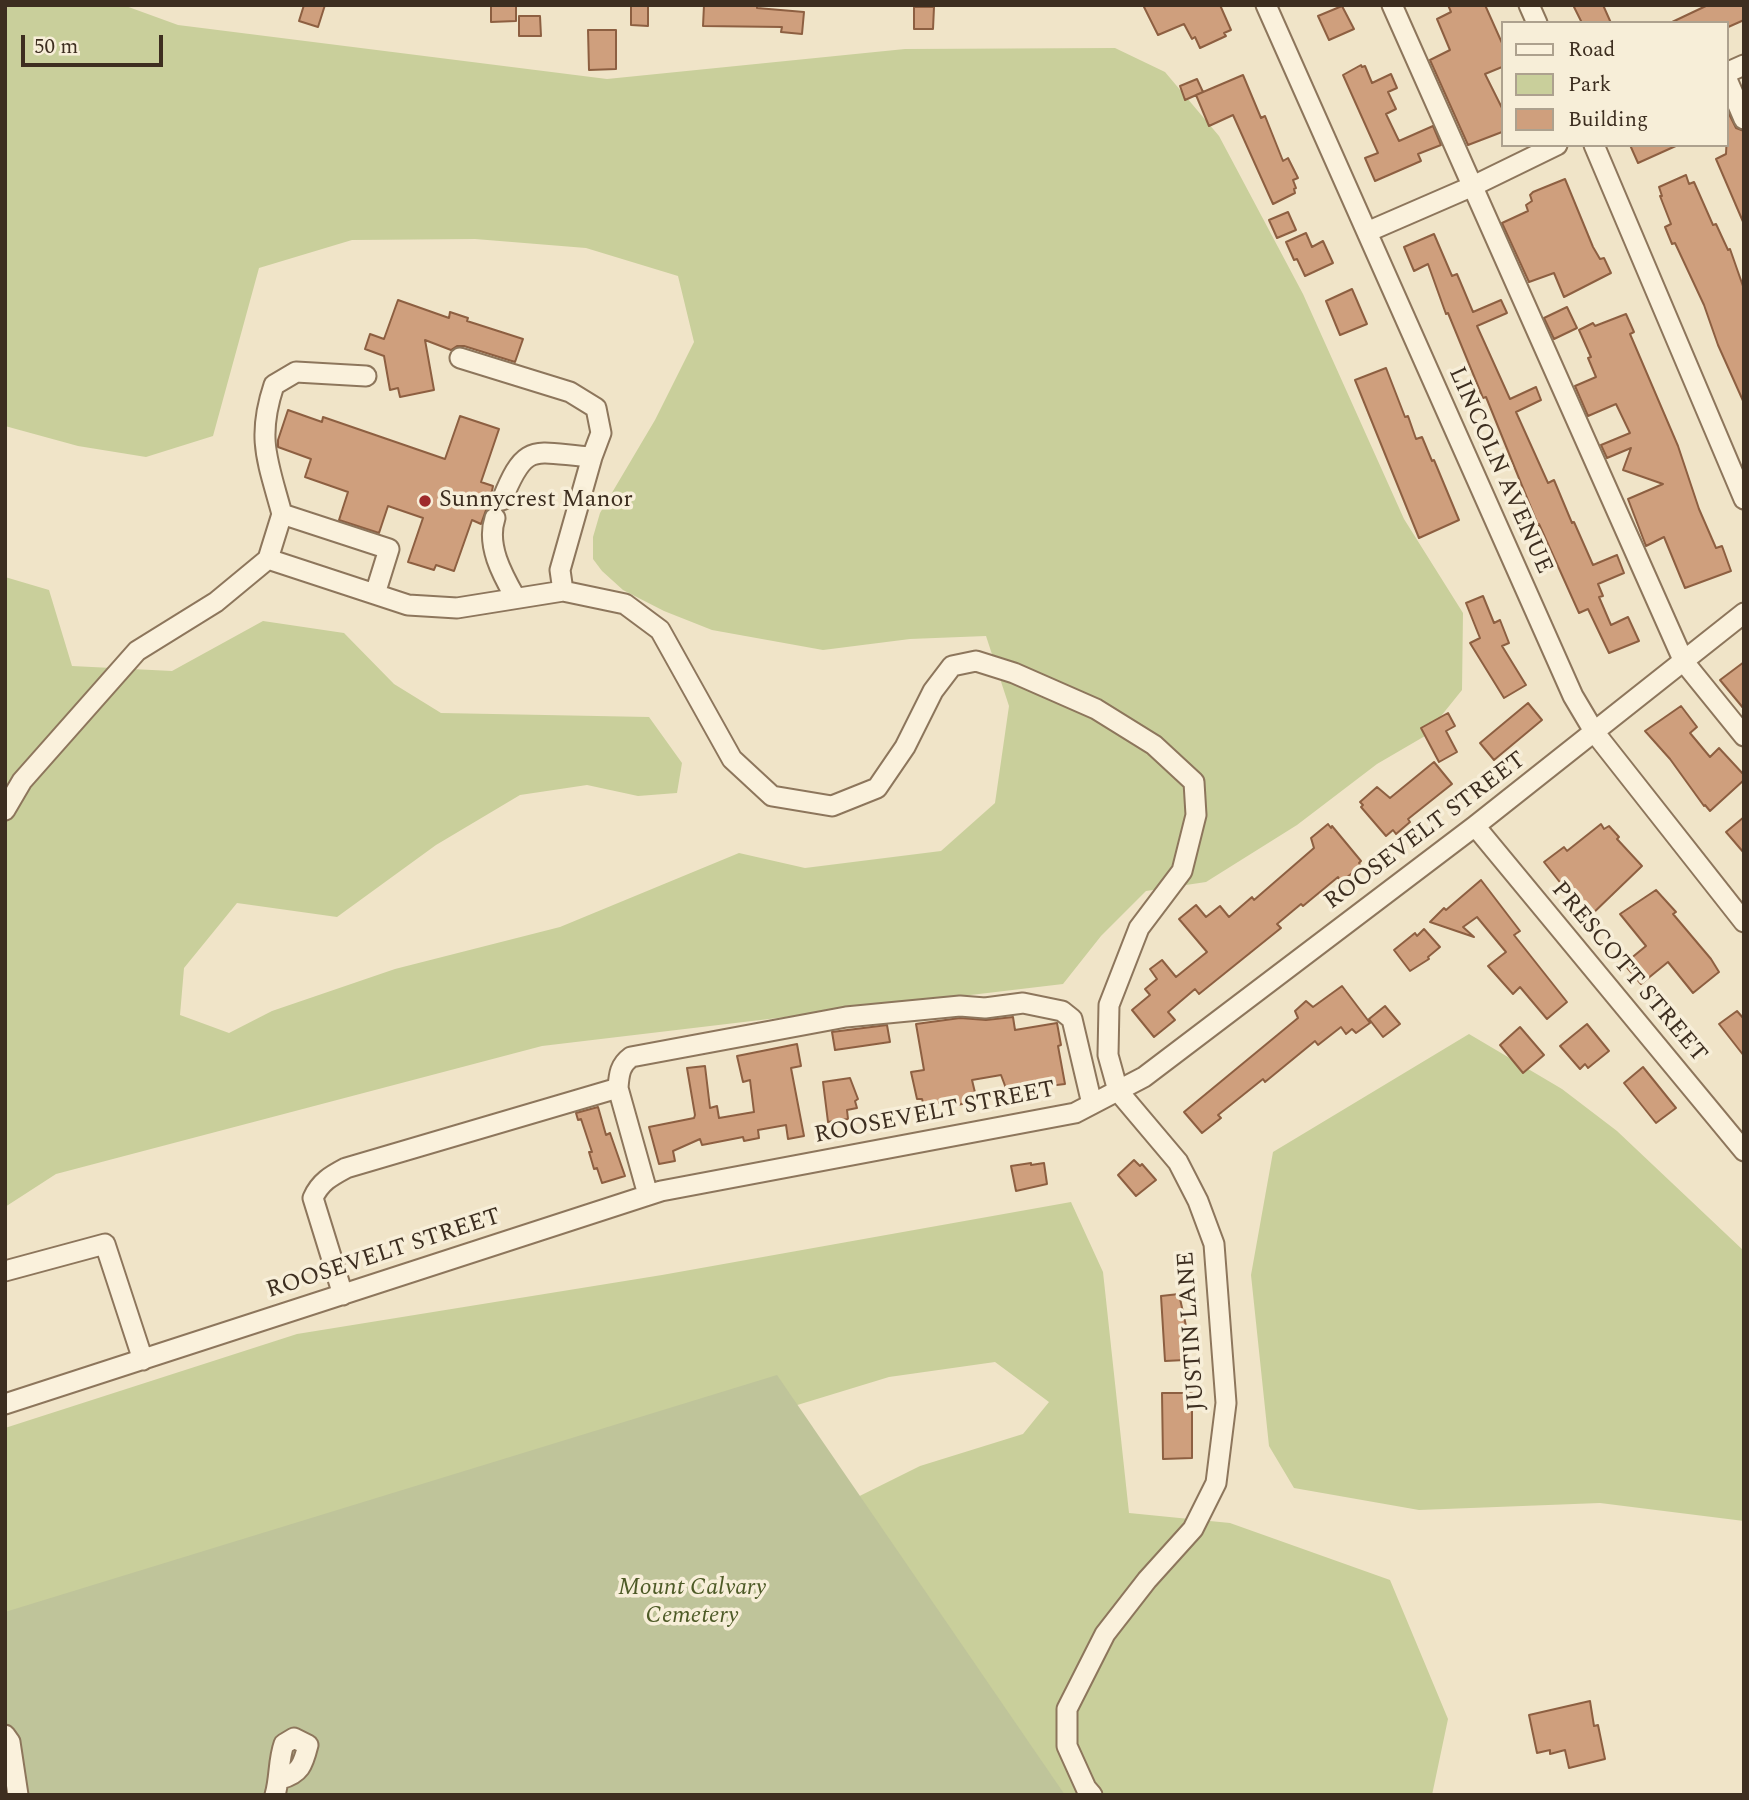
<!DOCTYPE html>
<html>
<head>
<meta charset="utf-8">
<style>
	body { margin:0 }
	#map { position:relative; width:1749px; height:1800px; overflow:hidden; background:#f0e4c8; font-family:Spectral,serif }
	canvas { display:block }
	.frame { position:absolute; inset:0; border:7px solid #3d2e20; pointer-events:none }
	.legend { position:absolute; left:1501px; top:21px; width:228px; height:126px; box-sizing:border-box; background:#f7eed8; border:2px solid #ada18e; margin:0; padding:9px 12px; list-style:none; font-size:21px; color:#3d2e20 }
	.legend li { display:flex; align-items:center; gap:14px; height:35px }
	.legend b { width:35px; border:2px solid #ada18e }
	.scale { position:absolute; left:21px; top:35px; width:142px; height:32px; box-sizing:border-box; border:4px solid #3d2e20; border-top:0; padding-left:9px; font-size:21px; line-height:24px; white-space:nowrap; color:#3d2e20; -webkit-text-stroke:5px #f7eed8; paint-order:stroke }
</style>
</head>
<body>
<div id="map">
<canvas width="1749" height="1800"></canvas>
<div class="frame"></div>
<ul class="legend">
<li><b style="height:9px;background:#faf1dc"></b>Road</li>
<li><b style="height:19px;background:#c9cf9b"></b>Park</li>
<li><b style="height:19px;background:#cf9f7d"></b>Building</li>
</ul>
<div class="scale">50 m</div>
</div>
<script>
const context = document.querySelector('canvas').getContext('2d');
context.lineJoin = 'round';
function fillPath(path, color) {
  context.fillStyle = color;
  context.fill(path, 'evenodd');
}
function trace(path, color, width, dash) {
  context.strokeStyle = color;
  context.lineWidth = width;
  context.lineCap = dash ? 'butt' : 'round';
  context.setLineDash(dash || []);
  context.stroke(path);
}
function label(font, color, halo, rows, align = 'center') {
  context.font = font + ' Spectral,serif';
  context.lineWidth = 7;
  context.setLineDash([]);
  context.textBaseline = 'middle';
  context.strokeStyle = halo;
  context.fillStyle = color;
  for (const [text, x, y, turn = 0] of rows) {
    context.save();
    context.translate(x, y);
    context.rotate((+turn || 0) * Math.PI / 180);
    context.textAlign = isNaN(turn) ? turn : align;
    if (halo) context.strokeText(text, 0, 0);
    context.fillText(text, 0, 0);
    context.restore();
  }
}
fillPath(new Path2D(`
	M5 5H123L178 25 607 79 905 49 1115 48 1165 72 1219 136 1303 294 1404 519 1463 613 1462 690 1425 736 1377 764 1297 825 1206 882 1146 891 1101 936 1063 984 542 1046 56 1174 5 1207V577L49 590 72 666 172 671 263 621 344 633 394 684 441 713 649 717 682 763 677 793 638 796 587 785 520 795 436 845 337 917 237 903 184 968 180 1015 229 1033 272 1011 395 969 560 927 739 853 805 868 941 851 995 803 1009 706 986 636 910 639 823 650 712 630 664 611 623 590 602 571 593 559V537L600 513 655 420 694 342 678 276 586 248 475 239 352 240 259 268 213 436 146 457 78 446 5 426Z
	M1469 1034 1562 1089 1617 1131 1744 1251V1521L1600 1503 1419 1510 1294 1488 1269 1446 1251 1275 1273 1152Z
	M1071 1202 1103 1272 1129 1513 1230 1523 1390 1580 1448 1719 1432 1795H509L765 1543 920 1466 1023 1434 1049 1402 995 1362 889 1377 5 1647V1428L297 1334 662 1275Z`), '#c9cf9b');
fillPath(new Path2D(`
	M777 1375 1065 1795H5V1612Z`), '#bfc49a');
const building = new Path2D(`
	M304 5H325L318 27 299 21Z
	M491 5H516V21L491 22Z
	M631 5H648V26L631 25Z
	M704 5H757V8L804 12 802 34 781 32 782 27 703 26Z
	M1143 5H1220L1231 30 1224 33 1226 36 1200 48 1195 37 1192 39 1184 24 1158 35Z
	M1448 5H1485L1502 43V67L1485 74 1502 108V132L1468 145 1430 60 1450 50 1437 19 1451 12Z
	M1573 5H1603L1611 23H1582Z
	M1708 5H1744V20L1726 28V23H1670Z
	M1342 6 1354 29 1329 40 1318 16Z
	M914 7H934L933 29H914Z
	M519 16H540L541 36H519Z
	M588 30H616V69L589 70Z
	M1361 65 1362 67 1365 66 1372 83 1391 74 1397 88 1388 92 1396 109 1386 114 1399 141 1433 126 1441 145 1418 154 1421 161 1375 181 1365 158 1378 153 1343 75Z
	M1243 75 1261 118 1265 116 1283 161 1288 158 1298 178 1293 180 1296 188 1294 189 1295 193 1273 204 1233 115 1209 126 1196 95Z
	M1197 79 1203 92 1185 100 1180 86Z
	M1728 112 1736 128 1744 131V224L1716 159 1726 154Z
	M1630 145H1678L1638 163Z
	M1686 175 1689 184 1694 182 1713 225 1716 224 1728 250 1730 249 1744 289V403L1718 345 1704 305 1675 243 1672 244 1665 227 1671 224 1660 196H1662L1659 187Z
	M1565 179 1593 247 1600 259 1604 258 1611 273 1564 297 1554 273 1529 282 1502 223 1528 211 1526 205 1532 201 1530 195 1533 192Z
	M1288 212 1296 230 1277 238 1269 220Z
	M1306 233 1312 247 1323 241 1333 263 1305 276 1297 259 1294 260 1286 242Z
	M1434 234 1452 276 1457 274 1473 312 1501 300 1507 313 1477 326 1510 399 1536 387 1541 400 1516 412 1548 483 1554 480 1572 523 1574 522 1593 565 1617 555 1624 573 1598 584 1603 596 1599 597 1611 625 1628 617 1639 641 1609 653 1588 609 1579 613 1539 524 1538 525 1486 397 1483 398 1448 313 1446 314 1428 264 1414 271 1404 247Z
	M1352 289 1367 324 1340 335 1326 301Z
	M398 300 449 318 450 312 468 318 467 321 523 339 515 362 464 346H457L451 350 425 340 434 390 400 397 398 388 390 390 384 356 365 349 370 334 384 339Z
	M1567 307 1577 328 1554 339 1544 318Z
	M1626 314 1634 332 1630 334 1678 446 1699 509 1716 548 1722 546 1731 571 1685 588 1664 537 1646 546 1628 499 1663 484 1623 470 1631 448 1607 458 1601 445 1630 433 1616 404 1588 416 1575 386 1596 377 1588 358 1591 357 1579 330 1593 323 1595 326Z
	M1386 368 1405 417 1408 416 1416 439 1422 437 1432 461 1434 460 1459 520 1419 538 1355 380Z
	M288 410 322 422 323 417 445 459 460 416 499 429 481 482 493 486 490 501 492 506 486 510 481 524 472 520 454 571 436 565 434 570 408 562 423 518 388 506 379 533 339 520 348 492 305 477 311 459 278 447V440Z
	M1483 596 1494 623 1500 620 1509 643 1502 646 1526 685 1504 698 1470 643 1480 638 1466 603Z
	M1744 662V709L1720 680Z
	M1528 703 1542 720 1494 760 1480 743Z
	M1681 706 1697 727 1690 733 1710 757 1719 748 1744 775V780L1710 811 1705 805 1704 806 1670 759 1645 731Z
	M1448 713 1455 726 1446 731 1457 752 1439 762 1421 728Z
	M1434 762 1452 784 1408 819 1410 822 1396 834 1393 830 1386 836 1361 807 1363 805 1360 802 1377 787 1390 798Z
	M1744 817V853L1726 832Z
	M1328 824 1331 828 1332 826 1361 861 1359 863 1361 866 1341 882 1338 877 1303 906 1301 904 1277 924 1281 928 1199 994 1195 989 1168 1012 1175 1020 1154 1037 1132 1010 1150 995 1145 989 1157 979 1150 969 1162 960 1176 977 1207 952 1179 919 1196 905 1206 917 1220 906 1229 917 1252 897 1254 900 1314 848 1311 838Z
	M1601 824 1604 829 1609 826 1619 837 1617 839 1642 866 1588 918 1544 862 1564 847 1567 851Z
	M1481 880 1520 931 1514 935 1567 1002 1547 1019 1520 987 1513 994 1488 966 1506 952 1477 917 1463 927 1474 937 1430 922 1444 908 1446 910Z
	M1656 890 1676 912 1673 914 1711 959 1719 972 1693 993 1668 962 1641 984 1624 964 1646 946 1620 914Z
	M1424 929 1440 947 1428 957 1429 959 1410 971 1394 950 1415 933 1417 936Z
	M1342 986 1370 1023 1356 1033 1352 1029 1346 1034 1341 1027 1318 1045 1315 1041 1265 1082 1263 1079 1218 1115 1221 1118 1202 1133 1184 1112 1298 1018 1295 1011 1306 1001 1313 1007Z
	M1385 1006 1400 1024 1383 1037 1369 1019Z
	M1737 1011 1744 1019V1056L1719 1024Z
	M1013 1017 1015 1030 1057 1023 1061 1045 1058 1046 1065 1084 1007 1091 1001 1075 972 1080 977 1101 957 1105 956 1098 924 1106 922 1099H917L911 1072 924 1070 916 1024 960 1018 986 1020Z
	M1587 1024 1609 1051 1588 1068 1585 1064 1580 1069 1560 1046Z
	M887 1025 890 1042 835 1050 832 1032Z
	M1520 1027 1544 1055 1523 1073 1500 1045Z
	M797 1044 801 1066 791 1068 804 1136 788 1139 786 1125 758 1130 759 1138 744 1141 743 1137 702 1145 700 1139 673 1151 675 1161 659 1164 649 1127 694 1118 695 1115 687 1068 705 1066 710 1108 717 1106 719 1118 754 1112 750 1080 743 1082 737 1056Z
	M1643 1067 1676 1108 1656 1123 1624 1083Z
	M850 1078 858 1099 855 1101 857 1108 847 1110 848 1119 828 1122 823 1082Z
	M598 1107 606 1135 610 1133 625 1176 602 1183 597 1168 594 1169 589 1152H592L581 1119 578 1120 576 1113Z
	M1134 1160 1140 1166 1142 1164 1156 1180 1136 1196 1118 1175Z
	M1031 1163V1165L1044 1163 1047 1184 1016 1191 1011 1166Z
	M1179 1294 1186 1326 1183 1327 1185 1360 1165 1361 1161 1296Z
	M1162 1393H1192V1458L1163 1459Z
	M1590 1701 1594 1726 1598 1725 1605 1759 1569 1768 1565 1750 1550 1754V1750L1537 1753 1529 1715Z`);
fillPath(building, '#cf9f7d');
trace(building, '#8d5f41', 2);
const minor = new Path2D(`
	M1266 5 1573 696 1595 733 1744 922
	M1392 5 1684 662 1744 736
	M1529 5 1537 23
	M1726 73 1744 65
	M1726 77 1744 119
	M1594 145 1744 499
	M1367 232 1473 186 1557 145
	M460 358 570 392 596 408 601 433 592 457 560 570 563 591
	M502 500C526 440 533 453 592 457
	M282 514C268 462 256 439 274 385L296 372 366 376
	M495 518C486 545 502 574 515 597
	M268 559 408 605 457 608 563 591 625 604 660 630 732 759 772 796 832 806 877 788 905 747 933 691 952 666 976 661 1014 673 1096 709 1154 745 1194 782 1196 815 1182 871 1139 928 1109 1005 1108 1055 1118 1091 1178 1162 1198 1201 1214 1244 1226 1403 1216 1483 1193 1529 1147 1580 1105 1634 1067 1709V1746L1086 1788 1092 1795
	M5 810 22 781 137 651 216 602 268 559 282 514 389 549 375 594
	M1475 826 1744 1151
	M618 1088 648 1195
	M5 1271 105 1244 143 1360
	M343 1295 313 1198C320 1182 331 1176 346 1168L618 1088C619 1074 620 1065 631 1057L846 1017 960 1006 985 1008 1023 1003 1062 1011 1072 1019 1092 1104
	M5 1404 661 1191 1075 1113 1144 1077 1475 826 1744 613
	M5 1735 10 1742 18 1795
	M275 1795C280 1778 278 1761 284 1744L294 1738 308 1745C303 1765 300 1774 280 1779`);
trace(minor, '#8d765c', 23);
trace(minor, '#faf1dc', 19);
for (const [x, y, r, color] of [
	[425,501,7,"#9e2a2b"]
]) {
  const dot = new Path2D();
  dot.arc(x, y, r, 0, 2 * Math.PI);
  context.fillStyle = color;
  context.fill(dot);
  trace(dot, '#f7eed8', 2.5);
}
label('24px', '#3d2e20', '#f7eed8', [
	["LINCOLN AVENUE",1499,471,66],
	["ROOSEVELT STREET",1426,832,-37],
	["PRESCOTT STREET",1628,973,50],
	["ROOSEVELT STREET",935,1114,-11],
	["ROOSEVELT STREET",384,1255,-18],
	["JUSTIN LANE",1193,1331,-94]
]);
label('24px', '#3d2e20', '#f7eed8', [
	["Sunnycrest Manor",439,501]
], 'left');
label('italic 24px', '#4d5a26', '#f7eed8', [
	["Mount Calvary",692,1589],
	["Cemetery",692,1617]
]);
</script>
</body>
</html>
